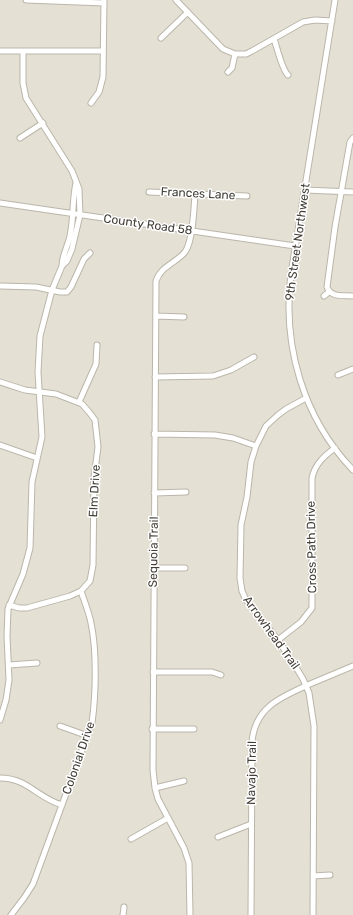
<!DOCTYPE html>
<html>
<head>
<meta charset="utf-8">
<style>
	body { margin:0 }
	canvas { display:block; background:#f1eee6 }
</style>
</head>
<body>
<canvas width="353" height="915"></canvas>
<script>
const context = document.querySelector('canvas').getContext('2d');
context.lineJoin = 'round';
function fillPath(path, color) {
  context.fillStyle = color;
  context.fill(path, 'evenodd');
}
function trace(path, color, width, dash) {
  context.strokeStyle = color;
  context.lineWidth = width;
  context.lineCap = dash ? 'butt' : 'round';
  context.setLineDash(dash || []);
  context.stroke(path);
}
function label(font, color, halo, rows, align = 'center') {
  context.font = font + ' Rubik,sans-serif';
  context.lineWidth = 3;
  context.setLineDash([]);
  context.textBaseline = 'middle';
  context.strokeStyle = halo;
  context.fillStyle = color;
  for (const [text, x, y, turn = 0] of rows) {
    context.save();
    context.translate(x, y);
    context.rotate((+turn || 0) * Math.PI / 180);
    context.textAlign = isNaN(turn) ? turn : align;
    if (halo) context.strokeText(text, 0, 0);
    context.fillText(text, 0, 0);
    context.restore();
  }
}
fillPath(new Path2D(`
	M0 0H353V915H0Z`), '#e4e0d4');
const minor = new Path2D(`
	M26 0 104 3
	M176 0 223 49 235 54H246L252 51 303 22 315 20 332 21
	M335 0 291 274C282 345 303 418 353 470
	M161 38 188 12
	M274 39C277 47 282 70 288 75
	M0 51H103
	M228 72 232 68 235 54
	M91 103 99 92 103 77 104 0
	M20 138 43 123
	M353 138 350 142 335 227 327 287C331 298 343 295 353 296
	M305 190 353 192
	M149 192 247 196
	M0 203 295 246
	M62 266C62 255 68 246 70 236 74 218 72 200 76 183
	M0 286 36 287 60 292H67L71 287 84 259 90 253
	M324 296 329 292
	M156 316 184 317
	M338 375 353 369
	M155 377 213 376 231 370 254 357
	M0 382 25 390 56 394 82 404 89 412 95 420 98 447 94 478 93 565 90 581 81 591 70 596 27 608H19L9 605
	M306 398 286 409 278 415 266 426 256 446 251 462 247 497 241 525 240 578 242 591 246 600 278 640 294 664 303 679 309 693 314 726 313 915
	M79 402 96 364 97 345
	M154 434 215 435 233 438 256 446
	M0 445 37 458
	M154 493 186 492
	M154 568H185
	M278 640 301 622 312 608V478C315 464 324 456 335 448
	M9 665 37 663
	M153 672H212L221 675
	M0 720 6 700 9 680 7 636 8 609 23 574 30 548 32 482 42 437 38 372 40 336 52 290 62 266 67 261 72 249 80 215 79 189 72 171 26 98 23 83V52
	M60 726 88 736
	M152 729H194
	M0 778C28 778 37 798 62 805
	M155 788 184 781
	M218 837 251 824
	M131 839 168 818
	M313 876 330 875
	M11 915 24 898 33 884 92 723C96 694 97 651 91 623 89 612 84 601 81 591
	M123 915 124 907
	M190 915 189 863 184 848 158 799 155 788 153 770 156 281C161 266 176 263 185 252 193 241 194 208 195 194
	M251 915 252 742C255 707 281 697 310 684 324 678 339 672 353 666`);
trace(minor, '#bbb6aa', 7);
trace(minor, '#fff', 5);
label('12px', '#423e36', '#fff', [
	["Frances Lane",198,194,3],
	["County Road 58",148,225,8],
	["9th Street Northwest",298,242,-82],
	["Elm Drive",95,491,-87],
	["Cross Path Drive",312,547,-91],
	["Sequoia Trail",154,552,-89],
	["Arrowhead Trail",271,633,54],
	["Colonial Drive",79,758,-71],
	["Navajo Trail",252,773,-89]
]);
</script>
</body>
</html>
